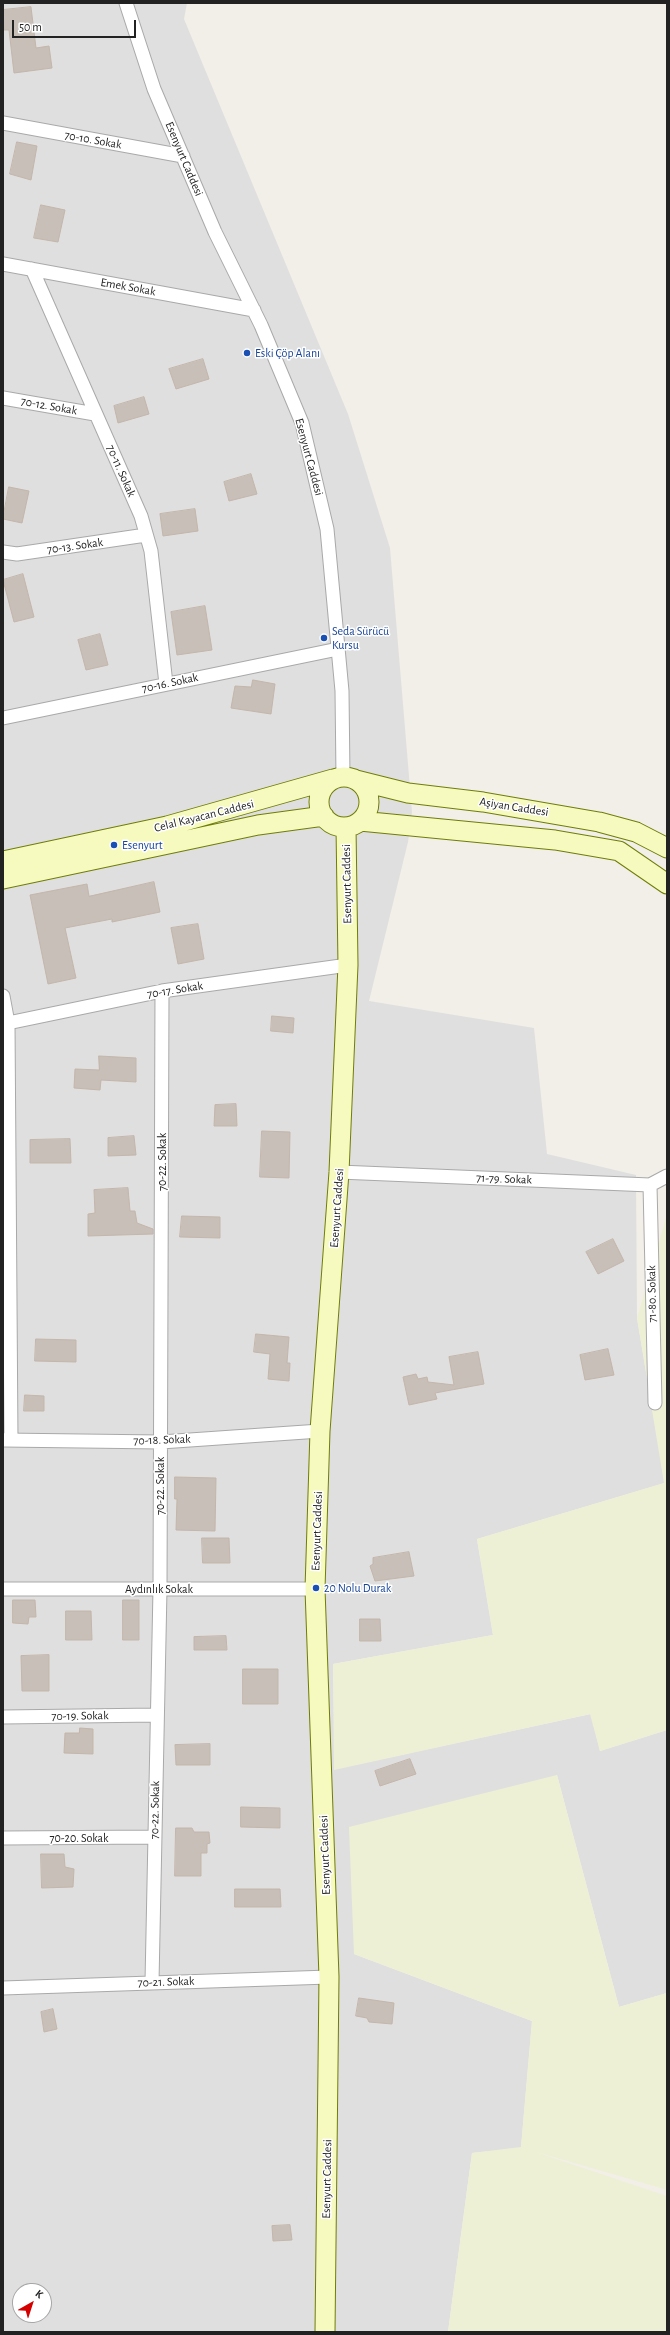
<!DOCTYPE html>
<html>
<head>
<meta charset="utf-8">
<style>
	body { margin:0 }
	#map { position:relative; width:670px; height:2335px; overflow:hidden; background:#f2efe9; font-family:"Alegreya Sans",sans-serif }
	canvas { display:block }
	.frame { position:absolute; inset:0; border:4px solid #222; pointer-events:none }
	.north { position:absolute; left:12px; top:2283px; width:40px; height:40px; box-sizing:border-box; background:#fff; border:1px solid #a7a7a7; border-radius:50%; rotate:39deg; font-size:11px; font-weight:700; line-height:16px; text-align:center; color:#222 }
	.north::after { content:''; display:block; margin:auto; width:14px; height:18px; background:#d40000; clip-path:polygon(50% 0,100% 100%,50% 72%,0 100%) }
	.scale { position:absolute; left:12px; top:20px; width:124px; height:18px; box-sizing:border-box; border:2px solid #222; border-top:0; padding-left:5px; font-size:12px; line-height:14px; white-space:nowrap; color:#222; -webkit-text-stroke:3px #fff; paint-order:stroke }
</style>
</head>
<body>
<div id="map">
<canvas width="670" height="2335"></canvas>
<div class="frame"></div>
<div class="north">K</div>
<div class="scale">50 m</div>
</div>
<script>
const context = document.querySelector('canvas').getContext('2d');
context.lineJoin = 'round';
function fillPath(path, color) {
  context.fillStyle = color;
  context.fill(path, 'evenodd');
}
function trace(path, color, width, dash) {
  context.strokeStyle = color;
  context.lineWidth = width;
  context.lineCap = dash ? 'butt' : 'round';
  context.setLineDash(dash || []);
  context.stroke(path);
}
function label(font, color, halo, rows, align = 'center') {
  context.font = font + ' "Alegreya Sans",sans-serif';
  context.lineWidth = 3;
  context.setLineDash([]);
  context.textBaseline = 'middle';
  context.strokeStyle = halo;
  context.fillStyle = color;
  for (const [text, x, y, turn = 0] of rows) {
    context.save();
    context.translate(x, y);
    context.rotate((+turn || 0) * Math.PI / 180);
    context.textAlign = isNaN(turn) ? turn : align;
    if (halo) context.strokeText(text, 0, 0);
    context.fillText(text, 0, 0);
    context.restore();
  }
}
fillPath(new Path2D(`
	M3 3H187L184 19 348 414 390 548 412 812 408 842 369 1001 534 1028 547 1154 636 1175 637 1318 665 1483 477 1539 493 1635 333 1664 335 1769 591 1714 600 1751 667 1730V1993L619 2007 557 1775 354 1954 532 2021 521 2148 472 2153 448 2332H3ZM20 2291H44V2315H20Z`), '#e0dfdf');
fillPath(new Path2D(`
	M667 1214V1730L600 1751 590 1714 334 1770 333 1664 493 1635 477 1539 664 1483 637 1318Z
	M557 1775 619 2007 667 1993V2190L536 2152 667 2196V2332H448L472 2153 521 2147 532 2021 354 1954 349 1827Z`), '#eef0d5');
const building = new Path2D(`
	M31 7 36 48 49 46 52 68 14 73 9 30H4L3 10Z
	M17 142 37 146 31 180 10 174Z
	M41 205 65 210 58 242 34 238Z
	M203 359 209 379 176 389 169 369Z
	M144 397 149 414 118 423 114 406Z
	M251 474 257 494 229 501 224 482Z
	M9 487 29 491 22 523 3 519Z
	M195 509 198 531 163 536 160 514Z
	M23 574 34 617 14 622 3 580Z
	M205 606 212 650 177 655 171 612Z
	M100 634 108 665 86 670 78 640Z
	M253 680 275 684 271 714 231 708 235 686 251 687Z
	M154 882 160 912 112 922V919L65 928 76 978 48 984 30 895 87 884 89 896Z
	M198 924 204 959 178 964 171 928Z
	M272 1016 294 1018 293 1033 271 1031Z
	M99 1056 136 1058V1082L101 1080 100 1090 74 1088 75 1069 99 1070Z
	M236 1104 237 1126H214L215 1105Z
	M262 1131 290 1132 289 1178 260 1177Z
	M134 1136 136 1155 108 1156V1138Z
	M70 1139 71 1163H30V1140Z
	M128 1188 130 1211H135L137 1223 153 1229V1234L88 1236V1214L95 1213 94 1190Z
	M182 1216 220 1217V1238L180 1237Z
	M613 1239 624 1261 598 1274 586 1252Z
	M256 1334 289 1337 287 1363H290L289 1381 268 1379 270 1354 254 1352Z
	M36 1339 76 1340V1362L35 1361Z
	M608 1349 614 1375 585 1380 580 1355Z
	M478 1352 484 1384 435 1393 437 1399 409 1405 403 1377 416 1374 418 1379 427 1377 428 1382 454 1385 449 1357Z
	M25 1395 44 1396V1411H24Z
	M175 1477 216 1478 215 1531 176 1530 177 1499H175Z
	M202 1538H229L230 1563H203Z
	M409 1552 414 1576 375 1581 370 1566 373 1564V1558Z
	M13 1600H35L36 1617H29L28 1624 13 1623Z
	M123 1600H139V1640H123Z
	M66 1611H91L92 1640H66Z
	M360 1619H380L381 1641H360Z
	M226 1636 227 1650H194V1637Z
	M49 1655V1691H22L21 1656Z
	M243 1669H278V1704H243Z
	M80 1728 93 1729V1754L64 1753 65 1733H79Z
	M210 1744V1765H176L175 1745Z
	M410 1759 416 1774 380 1786 375 1771Z
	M241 1807 280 1808V1828L241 1827Z
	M176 1828H192L194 1832H209L210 1843 207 1844V1853H201V1876H175Z
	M41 1854H64L65 1867 74 1869 73 1887 42 1888Z
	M235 1889H280L281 1907H235Z
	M359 1998 394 2003 392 2024 369 2022 367 2018 356 2016Z
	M53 2009 57 2029 44 2032 41 2012Z
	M290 2225 292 2240 273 2241 272 2226Z`);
fillPath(building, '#c7bfb8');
trace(building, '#c4b6ab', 1);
const street = new Path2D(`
	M126 3 154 89 215 232 261 325 302 423 327 529 342 691 343 777
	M3 123 183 156
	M3 264 254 310
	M32 269 141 516 151 551 166 684
	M3 398 95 414
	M3 552 17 554 146 535
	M3 718 338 649
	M3 996 8 1023 11 1440
	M3 1024 162 991 348 965
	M339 1172 650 1185 667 1176
	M650 1185 655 1403
	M3 1440 161 1442 320 1431
	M3 1589H315
	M3 1717 156 1715
	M3 1838 155 1837
	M152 1982 160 1589 162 991
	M3 1988 329 1977`);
const secondary = new Path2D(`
	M319 802a25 25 0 1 1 50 0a25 25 0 1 1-50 0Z
	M356 780 408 793 483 802 599 822 636 832 667 848
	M360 821 555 840 619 851 667 884
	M3 861 167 826 333 779
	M3 879 258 825 324 816
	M325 2332 329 1977 315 1589 320 1431 339 1172 348 965 346 827`);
trace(street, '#a9a9a9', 15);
trace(secondary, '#707d05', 21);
trace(street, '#fff', 13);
trace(secondary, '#f7fabf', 19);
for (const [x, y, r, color] of [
	[247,353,4,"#1a4fb4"],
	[324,638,4,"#1a4fb4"],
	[114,845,4,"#1a4fb4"],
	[316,1588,4,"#1a4fb4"]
]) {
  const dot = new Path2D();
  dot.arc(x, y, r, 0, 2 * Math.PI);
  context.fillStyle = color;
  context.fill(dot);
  trace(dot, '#fff', 1.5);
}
label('12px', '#222', '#fff', [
	["70-10. Sokak",93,140,10],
	["Esenyurt Caddesi",184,159,67],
	["Emek Sokak",128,287,10],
	["70-12. Sokak",49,406,10],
	["Esenyurt Caddesi",309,457,75],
	["70-11. Sokak",121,471,66],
	["70-13. Sokak",75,546,-8],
	["70-16. Sokak",170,683,-12],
	["Aşiyan Caddesi",514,807,9],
	["Celal Kayacan Caddesi",204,816,-14],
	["Esenyurt Caddesi",347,884,-91],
	["70-17. Sokak",175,990,-9],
	["70-22. Sokak",162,1162,-90],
	["71-79. Sokak",504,1179,2],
	["Esenyurt Caddesi",337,1208,-86],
	["71-80. Sokak",652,1294,-91],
	["70-18. Sokak",162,1440,-2],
	["70-22. Sokak",160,1486,-90],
	["Esenyurt Caddesi",317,1531,-88],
	["Aydınlık Sokak",159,1589],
	["70-19. Sokak",80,1716,-1],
	["70-22. Sokak",155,1810,-89],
	["70-20. Sokak",79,1838],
	["Esenyurt Caddesi",325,1855,-92],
	["70-21. Sokak",166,1982,-2],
	["Esenyurt Caddesi",327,2179,-89]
]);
label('12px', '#164399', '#fff', [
	["Eski Çöp Alanı",255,353],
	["Seda Sürücü",332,631],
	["Kursu",332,645],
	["Esenyurt",122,845],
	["20 Nolu Durak",324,1588]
], 'left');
</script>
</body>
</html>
